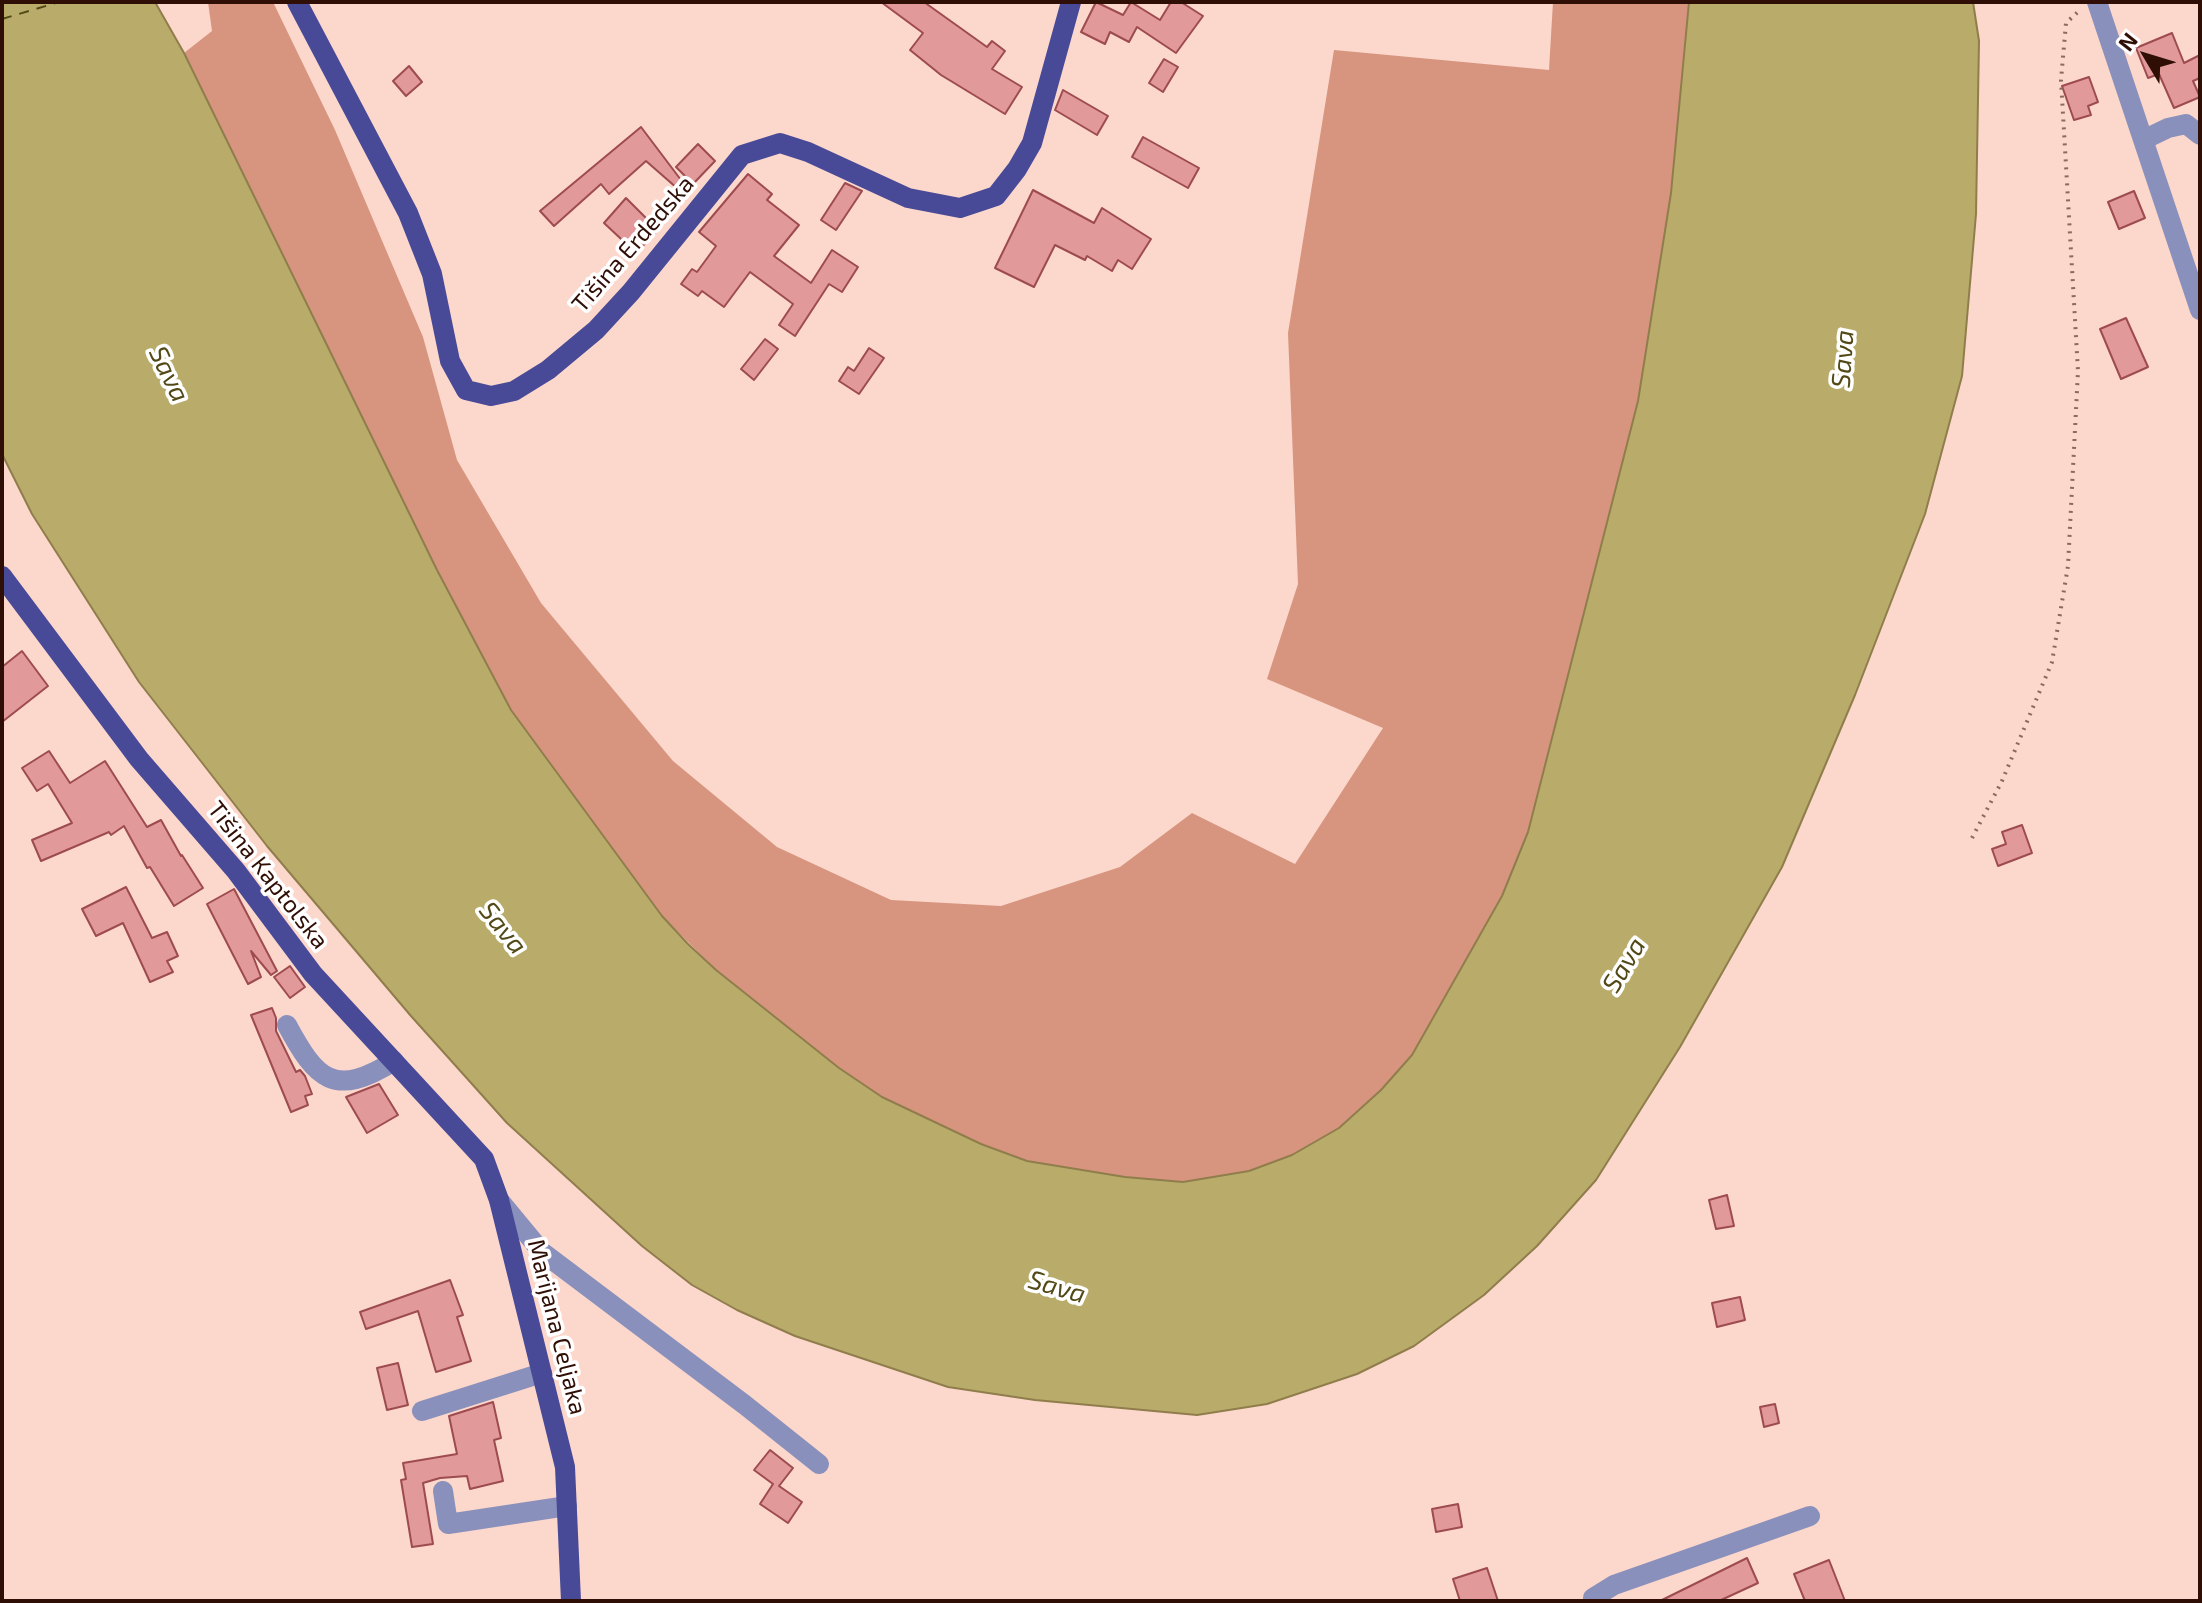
<!DOCTYPE html>
<html>
<head>
<meta charset="utf-8">
<style>
	body { margin:0 }
	#map { position:relative; width:2202px; height:1603px; overflow:hidden; background:#fcd7cb; font-family:"Exo 2",sans-serif }
	canvas { display:block }
	.frame { position:absolute; inset:0; border:4px solid #2f0f05; pointer-events:none }
	.north { position:absolute; left:2106px; top:16px; width:80px; height:80px; -webkit-text-stroke:6px #fff; paint-order:stroke; rotate:308deg; font-size:22px; font-weight:700; line-height:32px; text-align:center; color:#2f0f05 }
	.north::after { content:''; display:block; margin:auto; width:28px; height:36px; background:#2f0f05; clip-path:polygon(50% 0,100% 100%,50% 72%,0 100%) }
</style>
</head>
<body>
<div id="map">
<canvas width="2202" height="1603"></canvas>
<div class="frame"></div>
<div class="north">N</div>
</div>
<script>
const context = document.querySelector('canvas').getContext('2d');
context.lineJoin = 'round';
function fillPath(path, color) {
  context.fillStyle = color;
  context.fill(path, 'evenodd');
}
function trace(path, color, width, dash) {
  context.strokeStyle = color;
  context.lineWidth = width;
  context.lineCap = dash ? 'butt' : 'round';
  context.setLineDash(dash || []);
  context.stroke(path);
}
function label(font, color, halo, rows, align = 'center') {
  context.font = font + ' "Exo 2",sans-serif';
  context.lineWidth = 7;
  context.setLineDash([]);
  context.textBaseline = 'middle';
  context.strokeStyle = halo;
  context.fillStyle = color;
  for (const [text, x, y, turn = 0] of rows) {
    context.save();
    context.translate(x, y);
    context.rotate((+turn || 0) * Math.PI / 180);
    context.textAlign = isNaN(turn) ? turn : align;
    if (halo) context.strokeText(text, 0, 0);
    context.fillText(text, 0, 0);
    context.restore();
  }
}
fillPath(new Path2D(`
	M208 2H273L335 130 423 337 457 460 541 603 673 761 777 847 891 900 1001 906 1120 867 1192 813 1295 864 1383 728 1267 679 1298 584 1288 333 1334 50 1549 70 1553 2H1689L1671 193 1638 401 1528 833 1502 896 1412 1055 1381 1090 1339 1128 1292 1155 1249 1171 1183 1182 1125 1177 1027 1161 981 1144 882 1097 839 1068 716 970 662 916 511 710 437 570 184 53 212 31Z`), '#d7957f');
const water = new Path2D(`
	M2 2H155L184 53 437 570 511 710 662 916 688 944 716 970 839 1068 882 1097 981 1144 1027 1161 1125 1177 1183 1182 1249 1171 1292 1155 1339 1128 1381 1090 1412 1055 1502 896 1528 832 1638 401 1671 193 1689 2H1973L1979 41 1976 214 1962 376 1925 514 1855 695 1782 867 1680 1047 1596 1180 1537 1246 1484 1295 1414 1346 1357 1374 1267 1404 1197 1415 1035 1400 948 1387 795 1336 737 1310 692 1285 642 1246 507 1123 411 1016 267 846 139 682 32 514 2 454Z`);
fillPath(water, '#b9ac6b');
trace(water, '#907d4c', 2);
trace(new Path2D(`
	M2 19 59 2`), '#524917', 2, [10, 8]);
const building = new Path2D(`
	M881 2H924L987 47 992 41 1005 51 992 69 1022 87 1005 114 941 75 910 50 923 33Z
	M1096 2 1123 15 1131 2 1160 20 1171 2H1181L1203 16 1176 53 1137 27 1129 42 1110 32 1105 44 1081 32Z
	M2172 33 2184 63 2200 55V78L2193 81 2200 97 2174 108 2159 74 2148 78 2136 48Z
	M1164 59 1178 67 1163 92 1149 83Z
	M409 66 422 82 406 96 393 81Z
	M2089 77 2098 102 2088 106 2091 115 2074 120 2062 86Z
	M1063 90 1108 116 1097 135 1055 110Z
	M641 127 684 184 678 189 646 161 609 194 601 184 554 226 540 211Z
	M1143 137 1199 168 1188 188 1132 157Z
	M698 144 715 161 693 184 676 167Z
	M748 174 772 194 767 200 799 225 774 256 811 283 832 250 858 267 842 292 829 284 795 336 779 325 793 304 750 272 724 307 702 291 698 296 681 284 692 269 697 272 716 246 699 232Z
	M845 183 862 191 836 230 821 220Z
	M1033 190 1094 223 1102 208 1151 239 1132 269 1118 260 1112 271 1087 256 1085 260 1055 245 1034 287 995 268Z
	M2134 191 2145 218 2119 229 2108 202Z
	M626 198 658 230 636 253 604 223Z
	M2126 318 2148 367 2121 379 2100 329Z
	M765 339 778 349 754 380 741 369Z
	M869 348 884 358 859 394 839 381 848 367 854 371Z
	M22 651 48 686 2 722V667Z
	M49 751 70 783 105 761 147 827 161 820 181 856 182 855 203 888 174 906 150 867 147 868 124 826 111 835 109 832 41 861 32 840 72 823 48 784 37 791 22 768Z
	M2022 825 2032 853 1998 866 1992 849 2006 844 2002 832Z
	M126 887 152 938 167 932 178 956 167 961 173 972 150 982 123 923 96 936 82 909Z
	M234 889 277 971 271 975 251 951 261 977 248 984 207 904Z
	M290 966 305 987 290 998 274 977Z
	M272 1008 276 1018V1031L296 1072 300 1070 305 1076 312 1094 305 1096 308 1105 291 1112 251 1015Z
	M379 1084 398 1115 367 1133 346 1097Z
	M1727 1195 1734 1226 1716 1229 1709 1200Z
	M450 1280 463 1315 457 1317 471 1361 436 1372 418 1311 366 1329 360 1312Z
	M1740 1297 1745 1320 1717 1327 1712 1303Z
	M398 1363 408 1405 387 1410 377 1368Z
	M493 1402 501 1438 494 1440 503 1481 470 1489 467 1476 440 1478 423 1483 433 1544 412 1547 401 1480 406 1479 403 1463 457 1454 449 1416Z
	M1775 1404 1779 1423 1764 1427 1760 1407Z
	M770 1450 793 1468 779 1486 802 1502 788 1523 760 1504 773 1484 754 1470Z
	M1458 1504 1462 1527 1436 1532 1432 1509Z
	M1747 1558 1758 1583 1719 1601H1660Z
	M1829 1560 1845 1601H1805L1794 1574Z
	M1487 1568 1498 1601H1460L1453 1579Z`);
fillPath(building, '#e1999a');
trace(building, '#9e4b4f', 2);
trace(new Path2D(`
	M1972 838 2002 781 2052 662 2068 566 2078 371 2061 80 2066 23 2081 9`), '#8c695f', 4, [2, 6]);
trace(new Path2D(`
	M2097 2 2200 310
	M2143 140 2168 128 2186 124 2200 135
	M287 1025C316 1079 334 1099 394 1061
	M499 1200 542 1252 745 1405 819 1464
	M422 1411 542 1373
	M443 1491 448 1524 567 1506
	M1593 1601V1598L1614 1585 1810 1516`), '#8a90bc', 20);
trace(new Path2D(`
	M297 2 408 213 432 274 450 361 466 390 491 396 514 391 548 370 596 330 631 292 742 155 780 143 808 152 908 198 960 208 996 196 1017 169 1032 143 1071 2
	M2 576 139 759 236 871 313 974 484 1159 499 1200 565 1467 571 1601`), '#484a98', 20);
label('24px', '#2f0f05', '#fff', [
	["Tišina Erdedska",633,244,-49],
	["Tišina Kaptolska",268,875,52],
	["Marijana Celjaka",557,1327,76]
]);
label('italic 26px', '#524917', '#fff', [
	["Sava",1843,359,-86],
	["Sava",169,374,64],
	["Sava",503,928,51],
	["Sava",1624,965,-59],
	["Sava",1057,1287,16]
]);
</script>
</body>
</html>
